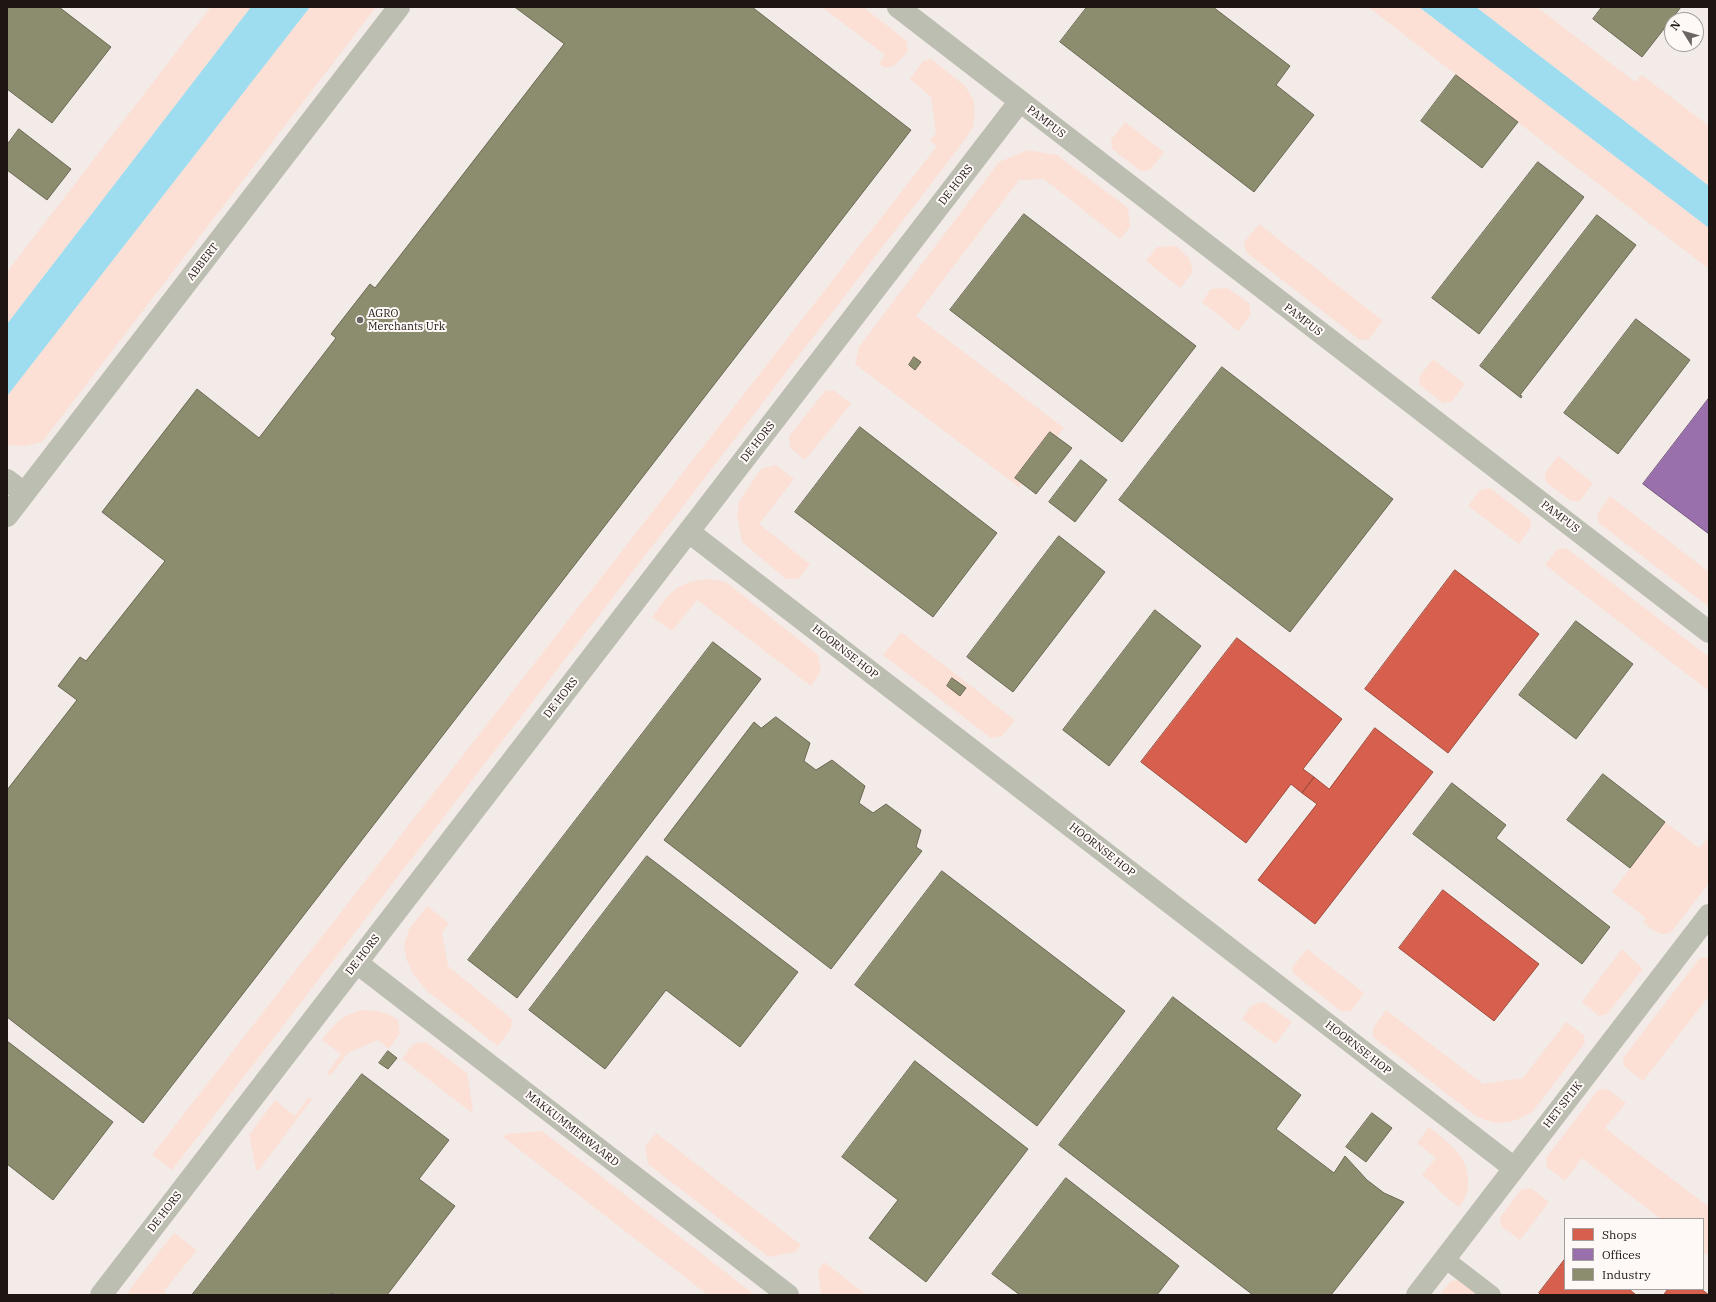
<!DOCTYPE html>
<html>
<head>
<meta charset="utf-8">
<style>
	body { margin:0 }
	#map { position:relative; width:1716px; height:1302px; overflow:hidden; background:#fdfaf8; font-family:"IBM Plex Serif",serif }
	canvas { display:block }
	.frame { position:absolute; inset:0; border:8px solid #1e1613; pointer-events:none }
	.legend { position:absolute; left:1564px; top:1218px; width:140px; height:72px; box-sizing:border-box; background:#fef9f7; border:1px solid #a49e9c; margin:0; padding:5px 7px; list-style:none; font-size:12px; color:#1e1613 }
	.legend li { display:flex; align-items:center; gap:8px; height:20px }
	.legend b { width:20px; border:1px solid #a49e9c }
	.north { position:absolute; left:1664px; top:12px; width:40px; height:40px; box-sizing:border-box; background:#fef9f7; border:1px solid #a49e9c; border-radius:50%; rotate:307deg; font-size:11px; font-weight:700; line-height:16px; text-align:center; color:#1e1613 }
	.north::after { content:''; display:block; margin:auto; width:14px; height:18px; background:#6c6663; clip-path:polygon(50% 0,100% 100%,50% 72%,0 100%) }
</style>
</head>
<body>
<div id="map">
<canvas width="1716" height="1302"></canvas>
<div class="frame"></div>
<ul class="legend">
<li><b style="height:11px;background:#d6604d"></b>Shops</li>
<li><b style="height:11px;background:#9970ab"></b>Offices</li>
<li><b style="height:11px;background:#8c8c6e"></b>Industry</li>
</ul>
<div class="north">N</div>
</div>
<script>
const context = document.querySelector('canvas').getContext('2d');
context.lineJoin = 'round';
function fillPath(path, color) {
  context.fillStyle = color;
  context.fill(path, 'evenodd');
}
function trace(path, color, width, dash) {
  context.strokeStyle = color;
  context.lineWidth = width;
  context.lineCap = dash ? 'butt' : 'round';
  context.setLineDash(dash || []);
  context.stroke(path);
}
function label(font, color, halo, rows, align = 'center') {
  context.font = font + ' "IBM Plex Serif",serif';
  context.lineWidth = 4;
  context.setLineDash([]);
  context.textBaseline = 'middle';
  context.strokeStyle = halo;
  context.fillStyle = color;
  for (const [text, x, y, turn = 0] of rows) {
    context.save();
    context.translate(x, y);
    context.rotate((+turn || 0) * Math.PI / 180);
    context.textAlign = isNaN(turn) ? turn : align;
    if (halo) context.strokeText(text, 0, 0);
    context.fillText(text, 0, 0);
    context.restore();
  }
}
fillPath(new Path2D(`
	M7 7H1709V1295H7ZM1672 20H1696V44H1672ZM1565 1219H1703V1289H1565Z`), '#f3ebe8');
fillPath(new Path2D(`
	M211 7H251L7 324V272Z
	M310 7H376L42 442 25 446 7 445V396Z
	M822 7H863L907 41 908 51 894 66 885 68 879 64 885 55Z
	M1368 7H1419L1709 228V269Z
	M1476 7H1537L1635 82 1642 75 1709 126V186Z
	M931 59 965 86 973 99 975 112 973 127 964 141 172 1170 152 1155 937 146 930 141 936 133 931 97 910 79 923 61Z
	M1125 122 1164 152 1150 170 1141 171 1112 149 1111 140Z
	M1028 150 1057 155 1128 208 1130 227 1120 239 1044 179 1019 180 916 316 1064 428 1019 487 855 364 859 347 999 162Z
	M1259 224 1383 321 1369 339 1360 340 1246 252 1244 242Z
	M1176 246 1189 258 1193 272 1180 288 1146 261 1157 247Z
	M1228 288 1249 303 1251 314 1238 331 1202 302 1211 289Z
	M1433 359 1465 384 1451 402 1443 403 1420 385 1419 377Z
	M826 390 835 391 851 404 805 460 790 448 789 436Z
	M1558 456 1593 483 1580 501H1571L1546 482 1545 473Z
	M776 465 794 479 759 524 810 564 798 579H786L742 542 737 514 739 502 761 469Z
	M1490 488 1530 519 1531 527 1519 544 1468 506 1480 490Z
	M1610 496 1709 572V607L1599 523 1597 514Z
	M1566 548 1709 657V691L1545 565 1558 549Z
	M707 579 726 582 818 655 821 671 811 686 697 600 672 631 652 617C671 592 674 583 707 579Z
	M901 632 1015 720 1002 736 991 738 883 655Z
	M1665 822 1699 848 1709 837V883L1672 931C1661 939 1652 929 1643 922L1646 918 1612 892Z
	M427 906 449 923 442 933 448 966 512 1019 511 1029 498 1046 427 991 414 975 407 961 404 945 409 929Z
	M1307 949 1364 993 1351 1011 1342 1012 1293 973 1292 968Z
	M1622 949 1643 969 1607 1014 1599 1016 1582 1002Z
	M1709 957V996L1643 1081 1624 1066 1623 1058 1700 958Z
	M1264 1002 1292 1022 1275 1044 1242 1019 1252 1005Z
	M363 1010C376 1010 387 1012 398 1020L400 1033 389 1049 378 1040 348 1053 330 1076 327 1073 341 1054 322 1040C334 1024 343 1014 363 1010Z
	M1386 1010 1483 1084 1523 1078 1566 1022 1584 1035 1585 1043 1533 1111C1514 1124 1497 1127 1476 1116L1373 1037V1028Z
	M426 1042 467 1073 473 1110 471 1112 402 1059 413 1044Z
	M1607 1089 1626 1103 1605 1128 1709 1207V1256L1703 1252V1219H1661L1582 1158 1565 1181 1547 1167 1546 1158 1598 1090Z
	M309 1097 312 1099 258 1171 256 1169 249 1135 275 1100 295 1116Z
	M1429 1127C1447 1142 1466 1153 1468 1178 1469 1189 1466 1198 1459 1207L1440 1192 1434 1184 1422 1175 1436 1158 1417 1143Z
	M542 1131 755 1295H708L503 1137 506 1134Z
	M656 1133 801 1245 795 1252 769 1257 648 1164 645 1147Z
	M1531 1188 1549 1202 1520 1240 1501 1226 1500 1217 1522 1189Z
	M174 1233 197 1250 165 1290V1295H128L130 1289Z
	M824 1262 867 1295H821L818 1270Z
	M1460 1280 1477 1295H1440L1451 1281Z`), '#fce0d5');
fillPath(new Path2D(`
	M251 7H310L7 396V324Z
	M1419 7H1476L1709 186V228Z`), '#9eddf0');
const shops = new Path2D(`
	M1455 570 1539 634 1448 753 1365 689Z
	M1237 638 1342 719 1303 769 1314 777 1302 793 1291 784 1246 843 1141 762Z
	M1375 728 1433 772 1315 924 1258 880 1317 804 1302 793 1314 777 1329 789Z
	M1443 890 1539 964 1494 1021 1399 948Z
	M1565 1259V1289H1629L1636 1295H1541L1539 1293Z
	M1668 1289H1701L1709 1295H1664Z`);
fillPath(shops, '#d6604d');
trace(shops, '#9f4a3c', 1);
const offices = new Path2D(`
	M1709 398V534L1643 484Z`);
fillPath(offices, '#9970ab');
trace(offices, '#74557d', 1);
const industry = new Path2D(`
	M7 7H59L111 47 52 123 7 89Z
	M515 7H752L911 130 143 1123 7 1017V790L77 700 58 686 80 657 86 661 165 561 102 512 197 389 259 438 336 338 331 334 370 284 375 288 564 44Z
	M1087 7H1213L1290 66 1276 85 1314 115 1254 192 1060 42Z
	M1602 7H1681L1642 57 1593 19Z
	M1456 75 1518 122 1482 168 1421 121Z
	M19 129 71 169 47 200 7 170V145Z
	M1538 162 1584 197 1479 334 1432 298Z
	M1024 214 1196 346 1122 442 950 310Z
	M1597 215 1636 245 1520 395 1522 396 1521 398 1480 366Z
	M1636 319 1690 360 1618 454 1564 413Z
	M914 357 921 362 915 370 909 365Z
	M1222 367 1393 499 1290 632 1119 500Z
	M860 427 997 533 933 617 795 512Z
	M1050 432 1072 448 1036 494 1015 478Z
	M1081 460 1107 480 1075 522 1049 502Z
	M1059 536 1105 572 1013 692 967 657Z
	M1155 610 1201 646 1109 766 1063 730Z
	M1576 621 1633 664 1576 739 1519 695Z
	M713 642 761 679 517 998 468 960Z
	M952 678 966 688 960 696 947 686Z
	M776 717 810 743 804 761 816 770 832 760 865 786 859 803 873 813 886 804 921 830 916 847 922 851 831 969 664 840 754 722 761 728Z
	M1603 774 1665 822 1630 868 1567 820Z
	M1452 783 1506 825 1496 838 1610 927 1582 964 1413 834Z
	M647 856 798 972 740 1047 666 990 605 1069 529 1010Z
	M942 871 1125 1011 1037 1126 855 985Z
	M1173 997 1301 1095 1276 1129 1334 1173 1345 1156 1367 1180 1384 1193 1404 1202 1331 1295H1253L1059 1145Z
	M7 1041 113 1122 53 1200 7 1164Z
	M388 1051 397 1058 388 1069 379 1063Z
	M915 1061 1028 1149 926 1282 869 1238 898 1200 842 1157Z
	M362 1074 449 1140 419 1179 455 1206 387 1295H335L331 1293 330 1295H192Z
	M1372 1113 1392 1128 1366 1162 1346 1147Z
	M1066 1178 1179 1266 1157 1295H1020L992 1274Z`);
fillPath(industry, '#8c8c6e');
trace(industry, '#6b6953', 1);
trace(new Path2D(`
	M1445 1259 1492 1295`), '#bcbeb1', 18);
trace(new Path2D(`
	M898 7 1709 632
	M7 480 24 493
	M689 532 1514 1168
	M357 963 788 1295
	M101 1295 1020 101
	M1417 1295 1709 915`), '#bcbeb1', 22);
trace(new Path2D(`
	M7 516 399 7`), '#bcbeb1', 22);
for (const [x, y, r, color] of [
	[360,320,4,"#6c6663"]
]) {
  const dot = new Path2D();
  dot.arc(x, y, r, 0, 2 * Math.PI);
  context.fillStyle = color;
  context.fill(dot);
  trace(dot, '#fef9f7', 1.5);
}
label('11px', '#1e1613', '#fef9f7', [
	["PAMPUS",1046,122,38],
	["DE HORS",956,185,-52],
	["ABBERT",203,262,-52],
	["PAMPUS",1303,320,38],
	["DE HORS",758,442,-52],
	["PAMPUS",1560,517,37],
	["HOORNSE HOP",845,652,38],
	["DE HORS",561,698,-52],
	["HOORNSE HOP",1102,850,38],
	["DE HORS",363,955,-52],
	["HOORNSE HOP",1358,1048,38],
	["HET SPIJK",1563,1105,-52],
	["MAKKUMMERWAARD",572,1129,38],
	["DE HORS",165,1212,-52]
]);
label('11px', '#1e1613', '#fef9f7', [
	["AGRO",368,314],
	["Merchants Urk",368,327]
], 'left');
</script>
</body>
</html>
